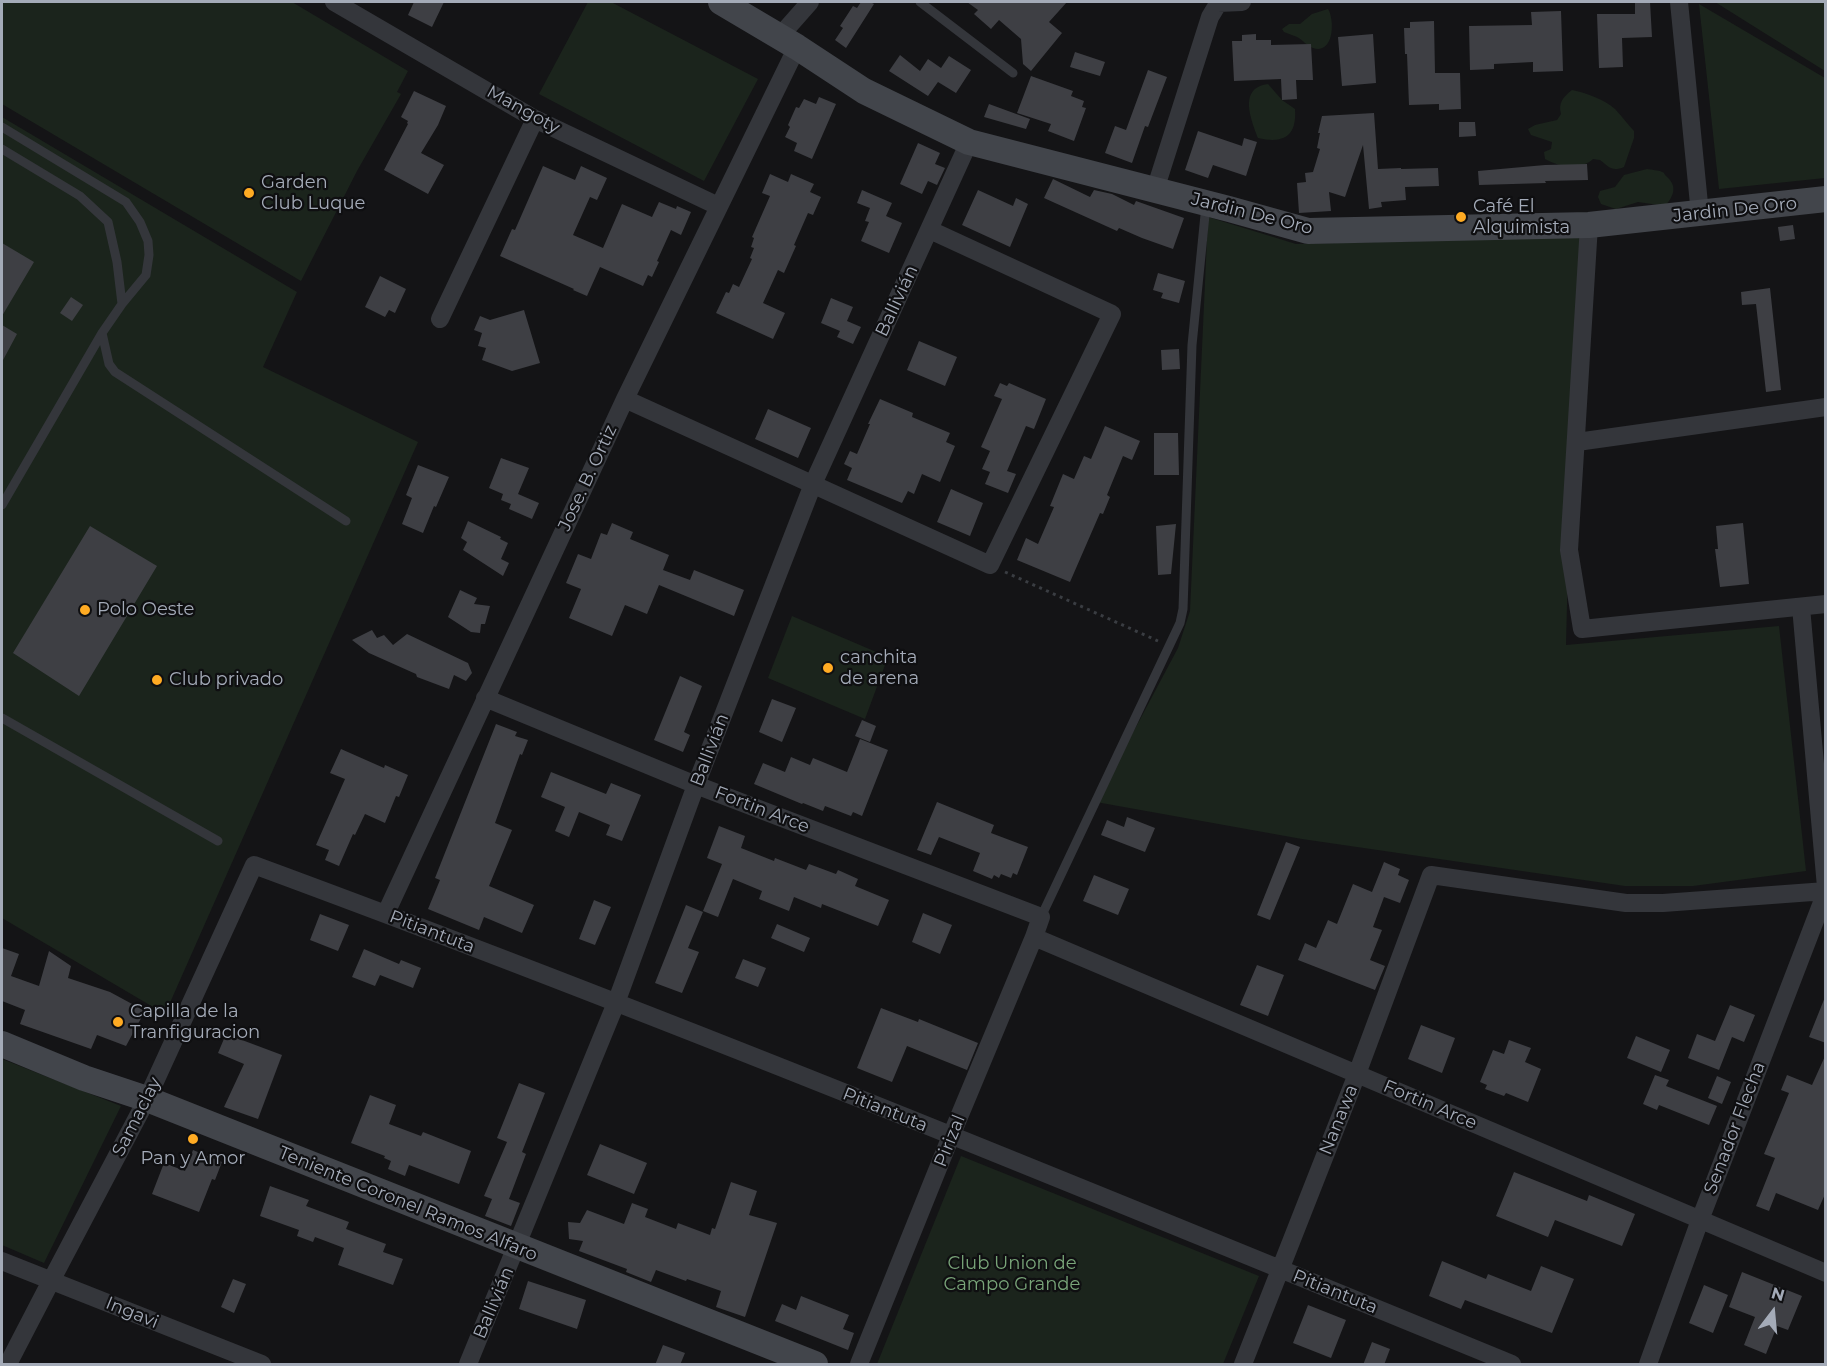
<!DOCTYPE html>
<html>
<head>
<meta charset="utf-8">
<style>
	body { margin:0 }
	#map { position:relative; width:1827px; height:1366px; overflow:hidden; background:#141416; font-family:Montserrat,sans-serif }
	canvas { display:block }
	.frame { position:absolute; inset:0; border:3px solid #a4abb8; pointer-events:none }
	.north { position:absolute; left:1743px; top:1282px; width:60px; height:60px; -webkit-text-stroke:4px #0f0f11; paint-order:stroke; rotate:16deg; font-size:16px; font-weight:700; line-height:24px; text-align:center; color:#a4abb8 }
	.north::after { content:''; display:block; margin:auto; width:21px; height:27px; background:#a4abb8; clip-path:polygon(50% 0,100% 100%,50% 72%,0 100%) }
</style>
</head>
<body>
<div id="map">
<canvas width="1827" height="1366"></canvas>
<div class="frame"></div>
<div class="north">N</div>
</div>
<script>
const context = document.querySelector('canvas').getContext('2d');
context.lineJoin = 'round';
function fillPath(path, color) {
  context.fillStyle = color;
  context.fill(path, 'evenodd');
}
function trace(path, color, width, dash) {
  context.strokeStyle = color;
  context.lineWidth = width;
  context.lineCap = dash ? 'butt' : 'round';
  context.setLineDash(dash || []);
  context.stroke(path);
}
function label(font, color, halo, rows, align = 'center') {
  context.font = font + ' Montserrat,sans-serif';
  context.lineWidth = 4.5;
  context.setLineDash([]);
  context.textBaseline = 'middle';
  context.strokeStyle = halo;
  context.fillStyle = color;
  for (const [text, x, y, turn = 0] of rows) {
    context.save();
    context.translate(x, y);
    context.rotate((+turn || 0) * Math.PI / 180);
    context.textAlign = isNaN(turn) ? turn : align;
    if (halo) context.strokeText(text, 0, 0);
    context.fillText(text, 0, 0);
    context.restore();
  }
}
fillPath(new Path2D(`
	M2 2H292L408 71 397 92 401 94 357 171 301 281 2 104Z
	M588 2H611L758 79 704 181 539 94Z
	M1715 2H1825V71Z
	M1699 4 1825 78V178L1719 189Z
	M1328 9C1335 20 1334 55 1313 48 1307 46 1303 40 1297 37 1293 35 1288 34 1284 32L1282 29 1289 24H1300L1312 14Z
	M1268 84 1282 100 1295 109C1297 136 1284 144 1258 138 1251 119 1238 88 1268 84Z
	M1572 90C1586 93 1604 99 1615 109 1622 116 1627 124 1634 131V138L1624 167C1612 172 1609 167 1600 160L1593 159C1580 171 1559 167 1545 159L1544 152 1551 149 1552 142 1531 135 1528 129 1535 125 1557 120 1561 114C1558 103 1563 97 1572 90Z
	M2 117 297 292 263 367 418 442 165 1014 2 918Z
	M1647 169C1651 170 1659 170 1662 172 1664 172 1664 174 1666 176 1677 185 1675 195 1665 206L1638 202 1616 209 1601 204 1598 197 1600 191 1615 187 1624 175Z
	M1208 217 1296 244 1580 237 1571 440 1566 645 1779 626 1806 871 1693 886H1625L1302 839 1096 802 1178 648 1190 611Z
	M792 616 888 657 865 719 768 678Z
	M2 1059 121 1106 44 1263 2 1245Z
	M961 1156 1259 1276 1223 1364H877Z`), '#1b241c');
fillPath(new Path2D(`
	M414 2H444L432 27 408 15Z
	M861 2H870L874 4 846 48 835 40 843 28 840 26 853 6 857 8Z
	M967 2H1067L1049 22 1062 33 1031 71 1023 64 1021 39 999 20 991 29 974 14 978 10Z
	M1635 2H1650L1652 37 1622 38 1623 67 1599 68 1597 14H1635Z
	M1561 11 1563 71 1533 72V62L1494 64V69L1470 70 1469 26 1532 25 1531 12Z
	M1434 21 1435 73H1460L1461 109 1439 110V104L1409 105 1407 54H1405L1404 28H1410V22Z
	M1256 34V40H1271V45L1311 44 1313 80H1296L1297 99 1282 100 1281 79 1234 81 1232 41H1242V35Z
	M1373 34 1376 83 1342 86 1338 37Z
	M1075 52 1105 62 1100 76 1070 67Z
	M900 55 920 71 928 59 941 68 949 56 971 70 956 93 938 82 928 96 889 71Z
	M1148 70 1167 77 1148 127 1145 126 1132 163 1105 153 1115 126 1126 130Z
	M1031 76 1073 91 1071 96 1084 101 1082 107 1086 108 1074 141 1048 131 1051 124 1017 113Z
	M414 91 446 106 438 125 421 153 444 165 428 194 384 170 408 124 407 123 408 121 401 117Z
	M819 97 836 104 812 159 794 151 797 143 785 137 790 127 788 125 796 107 799 108 804 99 816 104Z
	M989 104 1030 119 1026 129 984 117Z
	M1374 113 1378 169 1401 168V169L1438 168 1439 186 1405 187 1406 200 1381 202 1382 207 1369 209 1363 145 1345 197 1329 192 1331 211 1299 213 1297 183 1306 182 1305 173 1313 172 1320 149 1317 148 1320 133H1318L1322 116Z
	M1459 122H1475L1476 136 1459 137Z
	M1198 131 1242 146 1244 138 1257 142 1246 176 1213 165 1208 178 1185 170Z
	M918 143 940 153 935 164 945 168 937 185 928 181 922 194 900 184Z
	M1587 164 1588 180 1545 181 1546 183 1479 185 1478 171 1545 165Z
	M543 166 575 180 581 166 607 178 597 200 590 197 573 235 603 248 622 204 652 217 659 202 676 209 677 206 691 212 681 235 671 230 657 261 659 262 652 277 648 275 643 286 600 267 587 296 573 290 574 289 500 256 512 229 515 230Z
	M770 174 788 182 791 174 814 184 810 192 821 197 813 215 808 213 794 245 796 246 784 273 778 270 763 303 785 313 773 339 716 313 726 292 729 293 733 284 739 287 752 259 750 258 754 248 751 247 754 238 752 237 770 196 762 193Z
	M1053 179 1090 197 1094 190 1112 194 1134 205 1136 201 1184 218 1173 249 1142 238 1119 228 1117 231 1044 198Z
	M862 190 892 203 886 216 902 223 889 253 861 241 869 222 865 221 870 208 857 203Z
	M978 190 1013 206 1016 198 1028 204 1010 247 962 225Z
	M1793 225 1795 239 1780 241 1778 227Z
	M2 243 34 262 2 316Z
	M1158 273 1185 281 1179 303 1161 298 1163 293 1153 290Z
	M380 276 406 289 395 313 389 310 385 317 365 307Z
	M1770 288 1781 390 1766 392 1756 304 1742 305 1741 292Z
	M71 297 83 305 72 321 60 313Z
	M831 298 853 307 847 321 861 327 853 344 837 337 840 331 821 323Z
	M524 310 540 363 512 371 482 360 486 348 478 346 482 333 474 330 480 316 490 320Z
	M2 325 17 334 2 362Z
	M919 341 957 357 945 386 907 370Z
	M1179 349 1180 369 1162 370 1161 350Z
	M1000 383 1007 386 1009 383 1046 399 1034 429 1026 426 1007 471 1016 474 1008 493 985 484 990 472 982 469 990 451 981 447 1002 399 994 396Z
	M880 399 913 413 912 417 950 433 946 442 955 446 940 482 922 474 914 494 908 491 902 503 847 480 852 468 844 464 850 451 857 454 870 424H868Z
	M768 409 811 428 798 458 755 439Z
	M1105 426 1140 441 1132 460 1123 456 1107 495 1110 497 1103 514 1100 513 1070 582 1017 560 1026 538 1038 544 1054 507 1050 506 1063 474 1074 479 1084 456 1091 459Z
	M1154 433H1178L1179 475H1154Z
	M501 458 529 468 518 494 539 503 532 519 509 509 511 504 501 500 503 494 489 488Z
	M418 465 449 477 436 507 434 506 423 533 402 524 412 498 406 495Z
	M951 489 983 503 970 536 937 522Z
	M468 521 501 537 500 539 508 543 501 559 509 563 503 576 463 550 467 542 461 538Z
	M612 523 633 532 630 539 669 555 663 570 690 580 694 570 744 590 734 616 659 585 647 614 625 605 612 636 569 618 581 589 566 583 578 554 591 559 601 533 607 535Z
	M1743 523 1749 584 1720 587 1715 549H1718L1716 526Z
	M1176 524 1171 574 1158 575 1156 526Z
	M90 526 157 566 79 696 13 653Z
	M460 590 477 598 474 604 490 606 485 624H481L480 633 471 632 448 617Z
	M372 630 377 638 384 635 393 645 407 634 468 663 472 673 466 681 454 675 449 689 417 677 416 674 369 653 352 640Z
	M680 676 702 686 684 732 690 735 683 752 654 740Z
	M772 699 796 708 782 742 759 732Z
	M862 720 876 726 870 742 855 736Z
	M496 724 517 732 515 736 528 740 522 755 520 754 495 823 512 830 489 886 534 905 522 933 484 917 479 930 428 909 440 880 435 878Z
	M860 739 888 750 862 816 853 812 851 816 825 806 823 811 803 803 802 804 754 784 763 763 785 772 791 757 810 765 813 758 847 772Z
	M341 749 384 768 385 765 408 775 399 797 396 796 385 823 365 814 355 835 353 834 339 866 325 860 329 850 316 845 345 779 330 773Z
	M551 772 606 794 611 783 641 795 622 841 606 835 610 825 579 812 569 837 555 831 565 807 541 797Z
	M937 802 994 825 991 833 1028 847 1017 875 1013 873 1011 878 1001 874 999 878 994 875 992 879 973 871 980 853 939 837 931 855 917 850Z
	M1127 817 1155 828 1145 852 1101 835 1107 820 1124 827Z
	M719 826 745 836 741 848 774 861 775 858 806 870 809 864 836 874 838 870 858 879 855 886 889 900 878 926 822 904 821 908 794 897 789 911 759 899 762 891 733 879 718 917 703 911 722 864 707 858Z
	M1286 842 1300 847 1270 920 1257 915Z
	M1384 862 1400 869 1398 875 1409 880 1400 903 1384 897 1373 927 1382 930 1370 960 1385 966 1375 990 1298 960 1305 943 1316 948 1328 920 1337 924 1353 884 1372 892Z
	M1094 875 1129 889 1118 915 1083 901Z
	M594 900 611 907 595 945 579 939Z
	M686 905 703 912 688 948 699 952 682 993 655 983Z
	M923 913 952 925 940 954 912 942Z
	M320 914 349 925 338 951 310 940Z
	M777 924 810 938 804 952 771 938Z
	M2 948 19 954 11 976 39 986 49 951 71 966 68 978 110 992 145 1011 126 1046 97 1035 91 1049 20 1024 25 1010 2 1001Z
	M364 949 399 964 401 960 421 968 413 988 380 975 375 986 352 977Z
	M743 959 766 968 758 987 735 978Z
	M1257 965 1284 975 1268 1016 1240 1005Z
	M1825 997H1826V1043L1809 1037Z
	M1730 1005 1755 1015 1744 1042 1732 1037 1719 1070 1688 1058 1697 1034 1715 1041Z
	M881 1008 918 1022 919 1019 978 1043 967 1070 907 1046 892 1082 857 1068Z
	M1421 1025 1455 1038 1442 1073 1408 1059Z
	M226 1034 282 1055 258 1119 224 1107 244 1064 218 1053Z
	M1636 1036 1670 1050 1661 1072 1627 1058Z
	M1509 1040 1531 1048 1525 1062 1541 1069 1528 1102 1506 1093 1504 1096 1485 1089 1487 1085 1480 1082 1493 1050 1504 1054Z
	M1826 1054V1192L1818 1210 1776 1193 1769 1211 1756 1206 1775 1158 1764 1154 1789 1093 1781 1090 1787 1075 1812 1085Z
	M1655 1075 1669 1080 1666 1086 1717 1106 1709 1125 1659 1105 1657 1110 1643 1104Z
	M1717 1076 1731 1082 1722 1104 1708 1098Z
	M519 1083 545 1093 522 1152 526 1154 509 1199 520 1203 511 1226 485 1216 492 1199 484 1196 507 1142 497 1138Z
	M370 1095 396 1105 389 1124 421 1136 423 1132 471 1151 459 1184 409 1165 405 1176 388 1169 391 1161 384 1158 385 1156 351 1143Z
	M600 1144 647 1163 634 1194 587 1175Z
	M193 1150 222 1162 215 1180 212 1179 199 1212 152 1194 164 1163 185 1171Z
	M1514 1172 1587 1201 1589 1195 1635 1214 1622 1246 1555 1220 1548 1237 1496 1216Z
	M731 1182 757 1191 749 1215 777 1223 745 1317 716 1307 721 1291 687 1279 686 1281 656 1270 651 1282 626 1272 627 1269 579 1251 583 1241 569 1239 568 1222 580 1223 587 1210 624 1224 632 1203 648 1209 645 1217 676 1229 678 1223 710 1235 712 1228 715 1229Z
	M270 1186 309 1200 306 1206 349 1222 346 1229 386 1244 383 1252 403 1259 393 1285 338 1265 344 1248 315 1237 313 1242 297 1236 299 1230 260 1216Z
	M1442 1261 1486 1279 1488 1274 1531 1291 1541 1266 1574 1279 1552 1333 1465 1300 1461 1309 1429 1296Z
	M1742 1272 1802 1296 1788 1330 1777 1326 1766 1354 1744 1345 1755 1317 1729 1307Z
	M233 1279 246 1284 234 1313 221 1307Z
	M528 1281 586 1300 577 1329 519 1309Z
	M1704 1285 1728 1295 1713 1333 1689 1323Z
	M801 1296 849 1315 843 1329 854 1333 848 1350 775 1321 782 1304 796 1310Z
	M1308 1305 1346 1320 1331 1358 1293 1343Z
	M1372 1342 1390 1349 1384 1365H1363Z
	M663 1345 685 1353 680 1365H655Z`), '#3e3f44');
trace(new Path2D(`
	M1005 572 1158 641`), '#3a3d42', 3, [3, 4.5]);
trace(new Path2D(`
	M920 2 1013 73
	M2 127 126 202 140 222 148 241 149 255 146 275 122 304 117 262 108 222 80 196 2 149
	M102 333 109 364 115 372 346 521
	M2 505 102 333 122 304
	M2 718 218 841
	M1041 917 1180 623 1183 609 1192 345 1206 205`), '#34363b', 9);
trace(new Path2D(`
	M334 2 535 119 718 206
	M1679 2 1700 214
	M1218 3 1242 2
	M780 36 810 2
	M1155 190 1210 17 1219 2
	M1589 225 1569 550 1582 629 1826 604
	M440 319 535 119
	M625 399 990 565 1112 314 930 230
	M1577 442 1826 407
	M1801 607 1826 887
	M485 698 696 785 1041 917 1034 937 951 1136 859 1364
	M386 913 625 399 797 47
	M1034 937 1826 1273
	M2 1261 262 1364
	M8 1364 51 1281 147 1099 254 865C677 1021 1095 1193 1512 1364
	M468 1364 616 1003 696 785 813 484 969 142
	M1243 1364 1357 1074 1431 875 1626 903H1663L1826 891
	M1648 1364 1700 1220 1826 892`), '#34363b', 18);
trace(new Path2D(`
	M721 2 797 47 864 91 969 142 1229 209 1308 231 1589 225 1826 199
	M2 1044 84 1078 147 1099 815 1364`), '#42454b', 26);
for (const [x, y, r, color] of [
	[249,193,6,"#ffab23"],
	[1461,217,6,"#ffab23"],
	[85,610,6,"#ffab23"],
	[828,668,6,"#ffab23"],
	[157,680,6,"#ffab23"],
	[118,1022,6,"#ffab23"],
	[193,1139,6,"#ffab23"]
]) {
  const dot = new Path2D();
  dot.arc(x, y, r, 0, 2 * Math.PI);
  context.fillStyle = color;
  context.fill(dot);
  trace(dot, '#0f0f11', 2);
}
label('18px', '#a4abb8', '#0f0f11', [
	["Mangoty",523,110,29],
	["Jardin De Oro",1735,210,-6],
	["Jardin De Oro",1252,214,14],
	["Ballivián",897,301,-65],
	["Jose. B. Ortiz",588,478,-65],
	["Ballivián",710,750,-69],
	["Fortin Arce",762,810,21],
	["Pitiantuta",432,932,21],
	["Fortin Arce",1430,1105,23],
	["Pitiantuta",885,1110,22],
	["Samaclay",137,1117,-63],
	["Nanawa",1339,1120,-68],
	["Senador Flecha",1735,1128,-69],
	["Pirizal",950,1141,-68],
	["Teniente Coronel Ramos Alfaro",408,1204,22],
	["Pitiantuta",1335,1292,22],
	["Ballivián",494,1303,-67],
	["Ingavi",132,1313,22]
]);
label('18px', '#a4abb8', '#0f0f11', [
	["Garden",261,183],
	["Club Luque",261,204],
	["Café El",1473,207],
	["Alquimista",1473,228],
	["Polo Oeste",97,610],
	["canchita",840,658],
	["de arena",840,679],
	["Club privado",169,680],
	["Capilla de la",130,1012],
	["Tranfiguracion",130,1033],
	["Pan y Amor",193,1159,"center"]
], 'left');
label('18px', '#79a579', '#0f0f11', [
	["Club Union de",1012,1264],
	["Campo Grande",1012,1285]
]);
</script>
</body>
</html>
